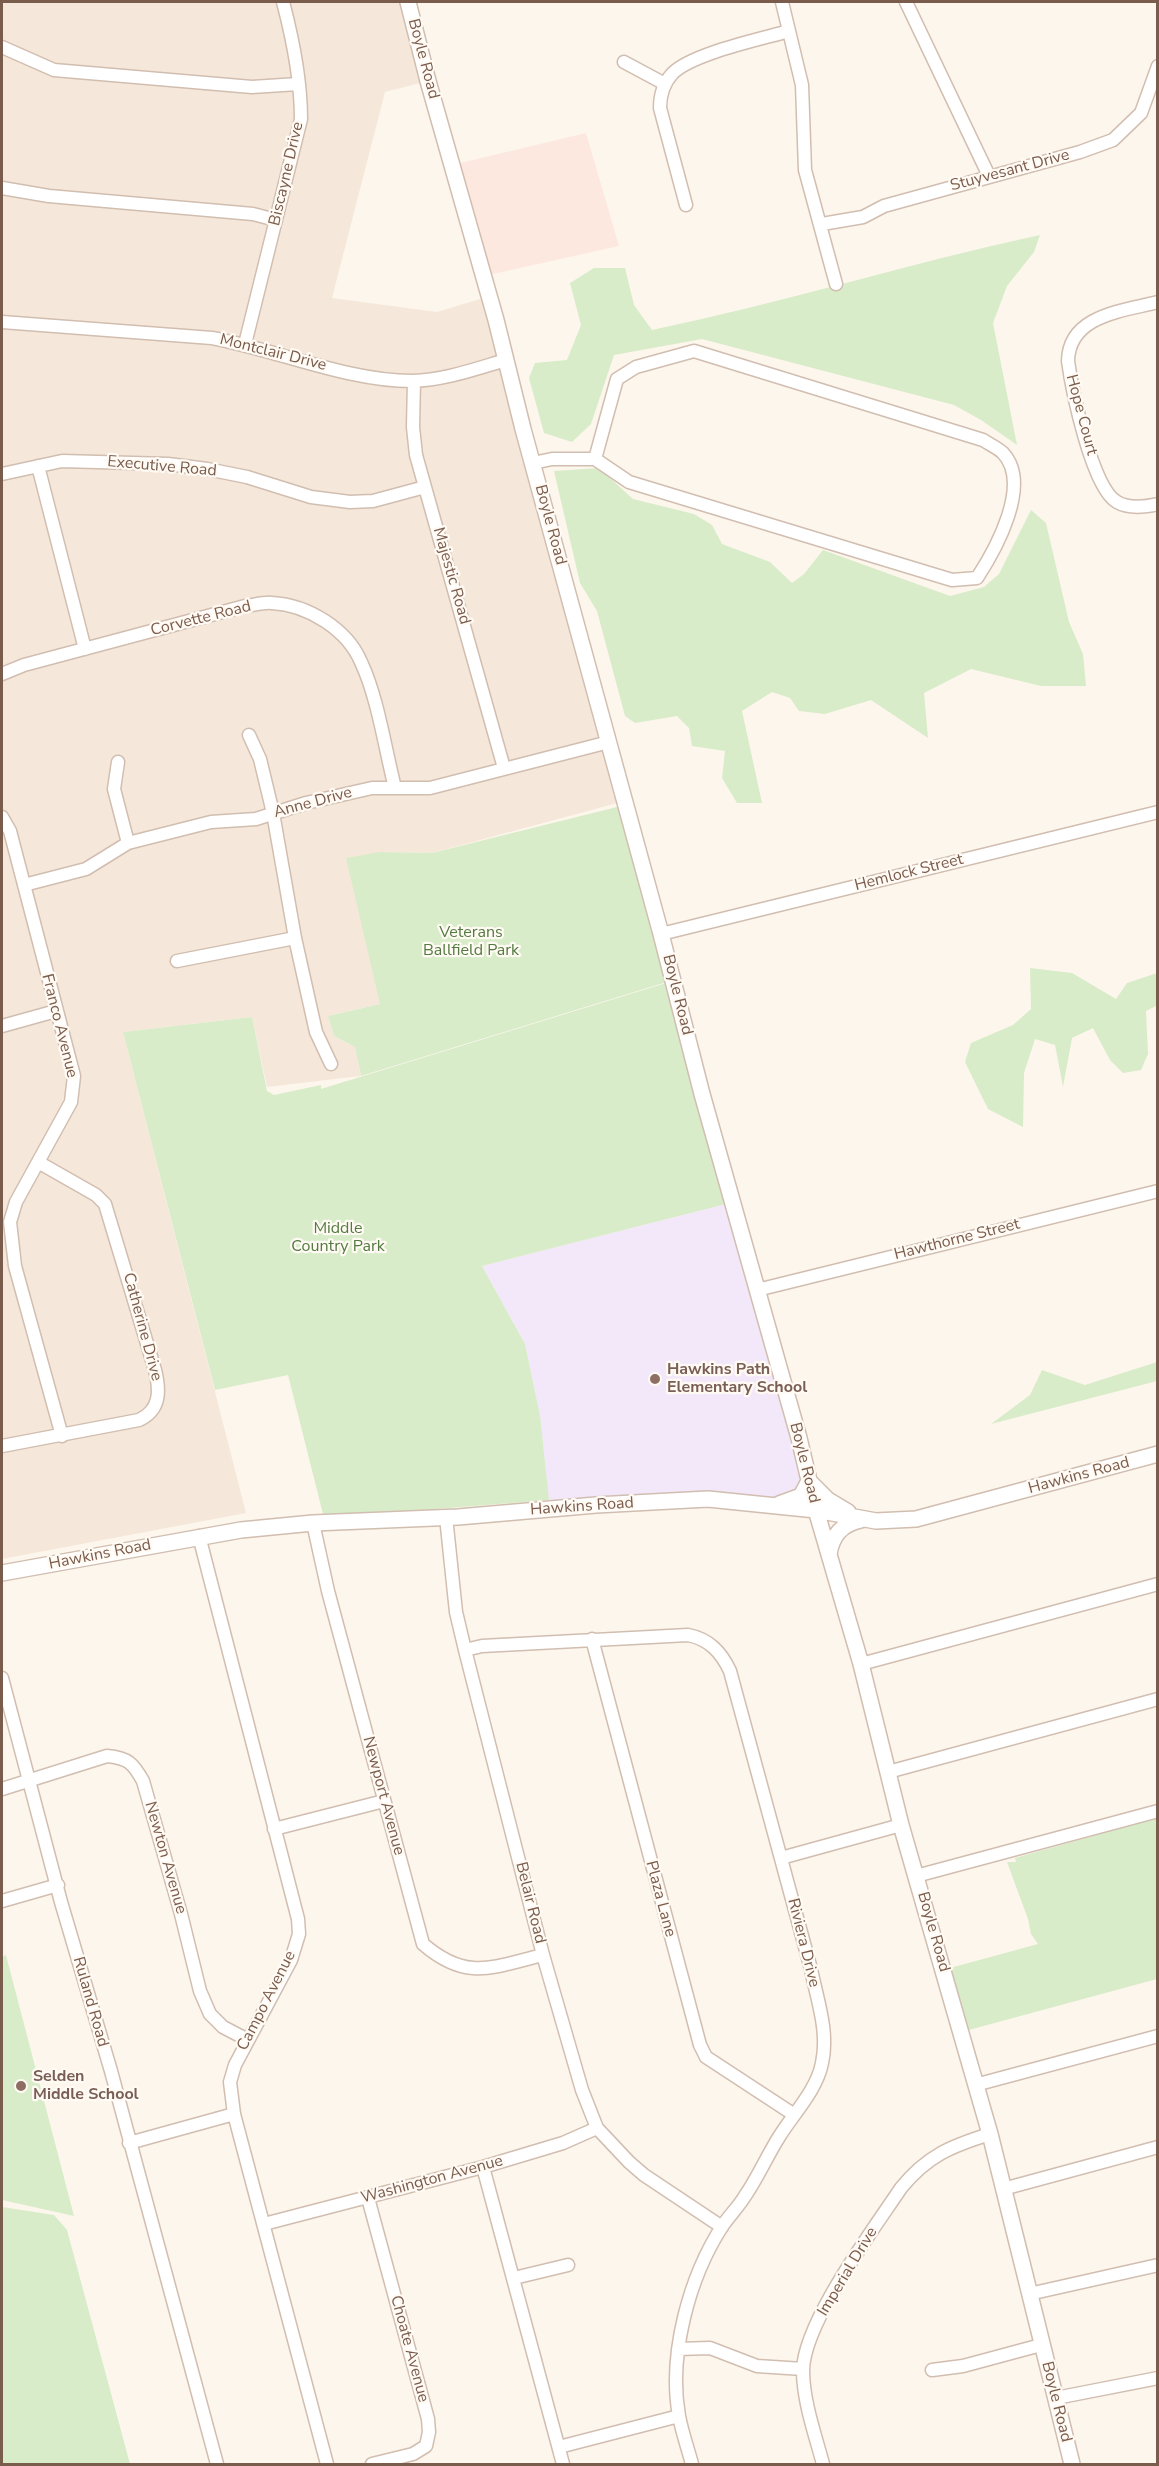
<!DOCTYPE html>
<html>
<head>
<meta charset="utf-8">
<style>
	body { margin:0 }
	#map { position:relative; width:1159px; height:2466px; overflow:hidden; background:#fdf6ec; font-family:"Nunito Sans",sans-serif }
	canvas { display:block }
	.frame { position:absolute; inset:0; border:3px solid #7a5c4d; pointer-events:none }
</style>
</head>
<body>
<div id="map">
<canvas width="1159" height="2466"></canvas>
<div class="frame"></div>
</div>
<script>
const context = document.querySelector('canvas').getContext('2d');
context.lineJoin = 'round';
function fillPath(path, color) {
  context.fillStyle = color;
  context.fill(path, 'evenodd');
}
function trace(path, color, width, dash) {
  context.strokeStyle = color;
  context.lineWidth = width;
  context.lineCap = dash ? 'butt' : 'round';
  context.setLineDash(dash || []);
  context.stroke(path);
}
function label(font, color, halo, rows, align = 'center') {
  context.font = font + ' "Nunito Sans",sans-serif';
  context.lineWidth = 4.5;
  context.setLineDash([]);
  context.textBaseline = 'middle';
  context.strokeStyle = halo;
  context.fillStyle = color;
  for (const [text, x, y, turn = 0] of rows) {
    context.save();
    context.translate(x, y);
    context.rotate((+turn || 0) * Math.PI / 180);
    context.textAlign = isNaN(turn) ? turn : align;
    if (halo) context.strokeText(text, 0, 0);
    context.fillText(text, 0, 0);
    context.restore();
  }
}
fillPath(new Path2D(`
	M2 2H408L428 81 385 92 332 298 437 312 490 296 625 801 432 853 380 852V1004L328 1016 334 1036 355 1047 361 1076 267 1087 252 1017 123 1032 246 1513 2 1559Z`), '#f5e8da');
fillPath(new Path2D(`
	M586 133 619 246 484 276 452 165Z`), '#fde8e0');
fillPath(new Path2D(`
	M730 1203 811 1504H549L540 1415 525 1344 482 1266Z`), '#f3e8fa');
fillPath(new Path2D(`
	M1040 235 1034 252 1007 286 993 323 1017 445 981 420 954 405 702 339 614 355 591 424 572 442 544 433 529 378 535 363 567 360 581 325 570 283 594 268H625L634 305 652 330C782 303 910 263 1040 235Z
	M599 468 633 499 694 514 712 525 722 544 770 562 792 583 804 574 823 550 950 596 984 587 999 574 1031 510 1046 523 1069 622 1083 654 1086 686H1041L971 669 924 693 928 738 871 700 825 714 799 711 790 698 772 692 742 711 762 803H737L722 778 725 751 692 746 689 728 677 716 635 723 625 716 597 611 580 583 554 471Z
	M621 806 670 981 361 1076 355 1047 334 1036 328 1016 380 1004 346 858 380 852 432 853Z
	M1030 968 1072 973 1116 999 1127 983 1157 973 1158 1005 1146 1011 1148 1054 1141 1070 1123 1073 1110 1060 1093 1028 1072 1038 1063 1087 1055 1045 1035 1039 1024 1073 1023 1127 988 1109 965 1062 971 1043 1013 1025 1031 1009Z
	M666 983 730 1203 482 1266 525 1344 540 1415 549 1500 324 1518 288 1375 215 1390 123 1032 252 1017 267 1091 274 1095 321 1085V1089Z
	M1157 1362V1381L991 1424 1030 1395 1042 1370 1085 1385Z
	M1157 1818V1979L965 2031 950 1968 1038 1944 1031 1934 1028 1919 1007 1862H1016L1015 1858Z
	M6 1955 74 2216 2 2200V1957Z
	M2 2207 54 2215 67 2230 130 2464H2Z`), '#d8ecc9');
const minor = new Path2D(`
	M782 2 802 85 805 170 836 284
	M906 2 989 176
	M2 47 54 70 252 87 298 84
	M624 62 665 84
	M2 188 49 196 253 214 276 220
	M686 205 660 108C660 95 663 84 672 74 690 54 761 39 789 31
	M822 224 863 217 884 206 1080 152 1113 140 1141 113 1158 66
	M1158 302C1123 311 1069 315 1068 361 1072 390 1092 488 1117 502 1129 509 1145 507 1158 504
	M2 322 212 338C277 350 347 381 412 381 445 380 475 369 506 360
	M245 344 301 119C301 80 293 40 283 2
	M414 381 413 427 416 455 504 768
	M533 463 552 459H595L629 482 952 580 977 578C996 549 1032 484 1003 453 998 448 989 444 983 440L694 351 636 367 617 379 595 459
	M38 466 85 649
	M2 474 62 461 168 464 207 469 247 477 311 497 350 502 373 501 425 487
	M2 674 24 665 245 606C254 605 264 602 272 603 308 605 347 629 361 662 378 698 385 749 395 788
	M249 735 260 759 273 813 295 938 316 1032 331 1064
	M118 762 114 789 128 843
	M2 817 10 831 74 1076 71 1102 16 1202 10 1222 15 1266 62 1436
	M24 885 86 869 128 843 211 822 256 819 306 803 372 788H430L609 742
	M661 934 1158 812
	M177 961 295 938
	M2 1026 56 1011
	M757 1290 1158 1191
	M2 1446 139 1420C161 1410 160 1390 155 1370L105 1204 96 1195 38 1162
	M446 1517 456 1612 465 1650 543 1955 582 2090 597 2128 629 2162 644 2175 722 2227
	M313 1523 328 1591 423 1944C467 1982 493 1967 543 1955
	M199 1536 298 1919 299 1934 291 1960 235 2065 230 2082 234 2114 327 2464
	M592 1639 700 2045 706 2057 793 2114
	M465 1650 482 1646 688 1635C709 1639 721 1652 730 1671L811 1969C817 2000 829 2031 822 2063 817 2090 793 2114 779 2137 767 2156 758 2177 745 2196 739 2206 730 2215 723 2225 689 2277 668 2355 679 2416 682 2432 688 2449 692 2464
	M861 1664 1158 1584
	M2 1678 61 1902 111 2071 217 2464
	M888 1772 1158 1699
	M2 1789 107 1756C128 1758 133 1763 143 1781L181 1914 200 1991 210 2014 223 2027 248 2040
	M274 1829 384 1801
	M781 1858 901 1825
	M916 1876 1158 1811
	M2 1901 58 1885
	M975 2085 1158 2036
	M129 2143 234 2114
	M483 2167 563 2464
	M1003 2189 1158 2147
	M368 2198 428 2419 429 2432 426 2446 413 2454 372 2464
	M264 2224 483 2167 563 2143 597 2128
	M514 2278 568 2265
	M1029 2294 1158 2265
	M678 2349 710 2348 757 2366 803 2369
	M932 2370 963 2366 1041 2345
	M1056 2398 1158 2378
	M559 2447 679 2416
	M823 2464C815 2434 803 2401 803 2370 804 2322 873 2230 901 2188 927 2156 951 2146 990 2134`);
const tertiary = new Path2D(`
	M408 2 428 81 496 320 523 429 661 934 702 1094 799 1438 816 1510 861 1664 901 1825 990 2134 1072 2464
	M779 1504 801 1496 809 1481 828 1500 848 1512
	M829 1554C832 1535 842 1524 861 1520
	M2 1573 241 1530 313 1523 458 1517 596 1505 708 1499 816 1510 876 1521 916 1519 1158 1454`);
trace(minor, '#d1beb0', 15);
trace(tertiary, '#d1beb0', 18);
trace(minor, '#fff', 12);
trace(tertiary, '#fff', 15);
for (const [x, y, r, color] of [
	[655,1379,6,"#8d6e63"],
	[21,2086,6,"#8d6e63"]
]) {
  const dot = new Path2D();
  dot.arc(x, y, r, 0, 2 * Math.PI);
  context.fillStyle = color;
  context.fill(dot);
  trace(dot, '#fffaf3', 2);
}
label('16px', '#7a5c4d', '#fffaf3', [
	["Boyle Road",423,59,75],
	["Stuyvesant Drive",1010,171,-15],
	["Biscayne Drive",287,174,-77],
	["Montclair Drive",273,353,14],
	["Hope Court",1081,415,75],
	["Executive Road",162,467,5],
	["Boyle Road",550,525,75],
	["Majestic Road",451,576,74],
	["Corvette Road",201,619,-14],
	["Anne Drive",313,803,-15],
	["Hemlock Street",909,873,-14],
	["Boyle Road",677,995,76],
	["Franco Avenue",59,1026,76],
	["Hawthorne Street",957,1240,-14],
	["Catherine Drive",142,1327,75],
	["Boyle Road",804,1463,76],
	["Hawkins Road",1079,1476,-15],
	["Hawkins Road",582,1507,-4],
	["Hawkins Road",100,1555,-11],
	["Newport Avenue",383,1796,75],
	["Newton Avenue",165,1858,74],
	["Plaza Lane",660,1899,75],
	["Belair Road",530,1903,76],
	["Boyle Road",933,1932,74],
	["Riviera Drive",803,1943,76],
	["Campo Avenue",267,2001,-63],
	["Ruland Road",90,2002,74],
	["Washington Avenue",432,2180,-15],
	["Imperial Drive",848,2272,-59],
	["Choate Avenue",409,2349,75],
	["Boyle Road",1056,2402,76]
]);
label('16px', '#537a41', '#fffaf3', [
	["Veterans",471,933],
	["Ballfield Park",471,951],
	["Middle",338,1229],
	["Country Park",338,1247]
]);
label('bold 16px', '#785e54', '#fffaf3', [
	["Hawkins Path",667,1370],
	["Elementary School",667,1388],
	["Selden",33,2077],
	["Middle School",33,2095]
], 'left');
</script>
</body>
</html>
